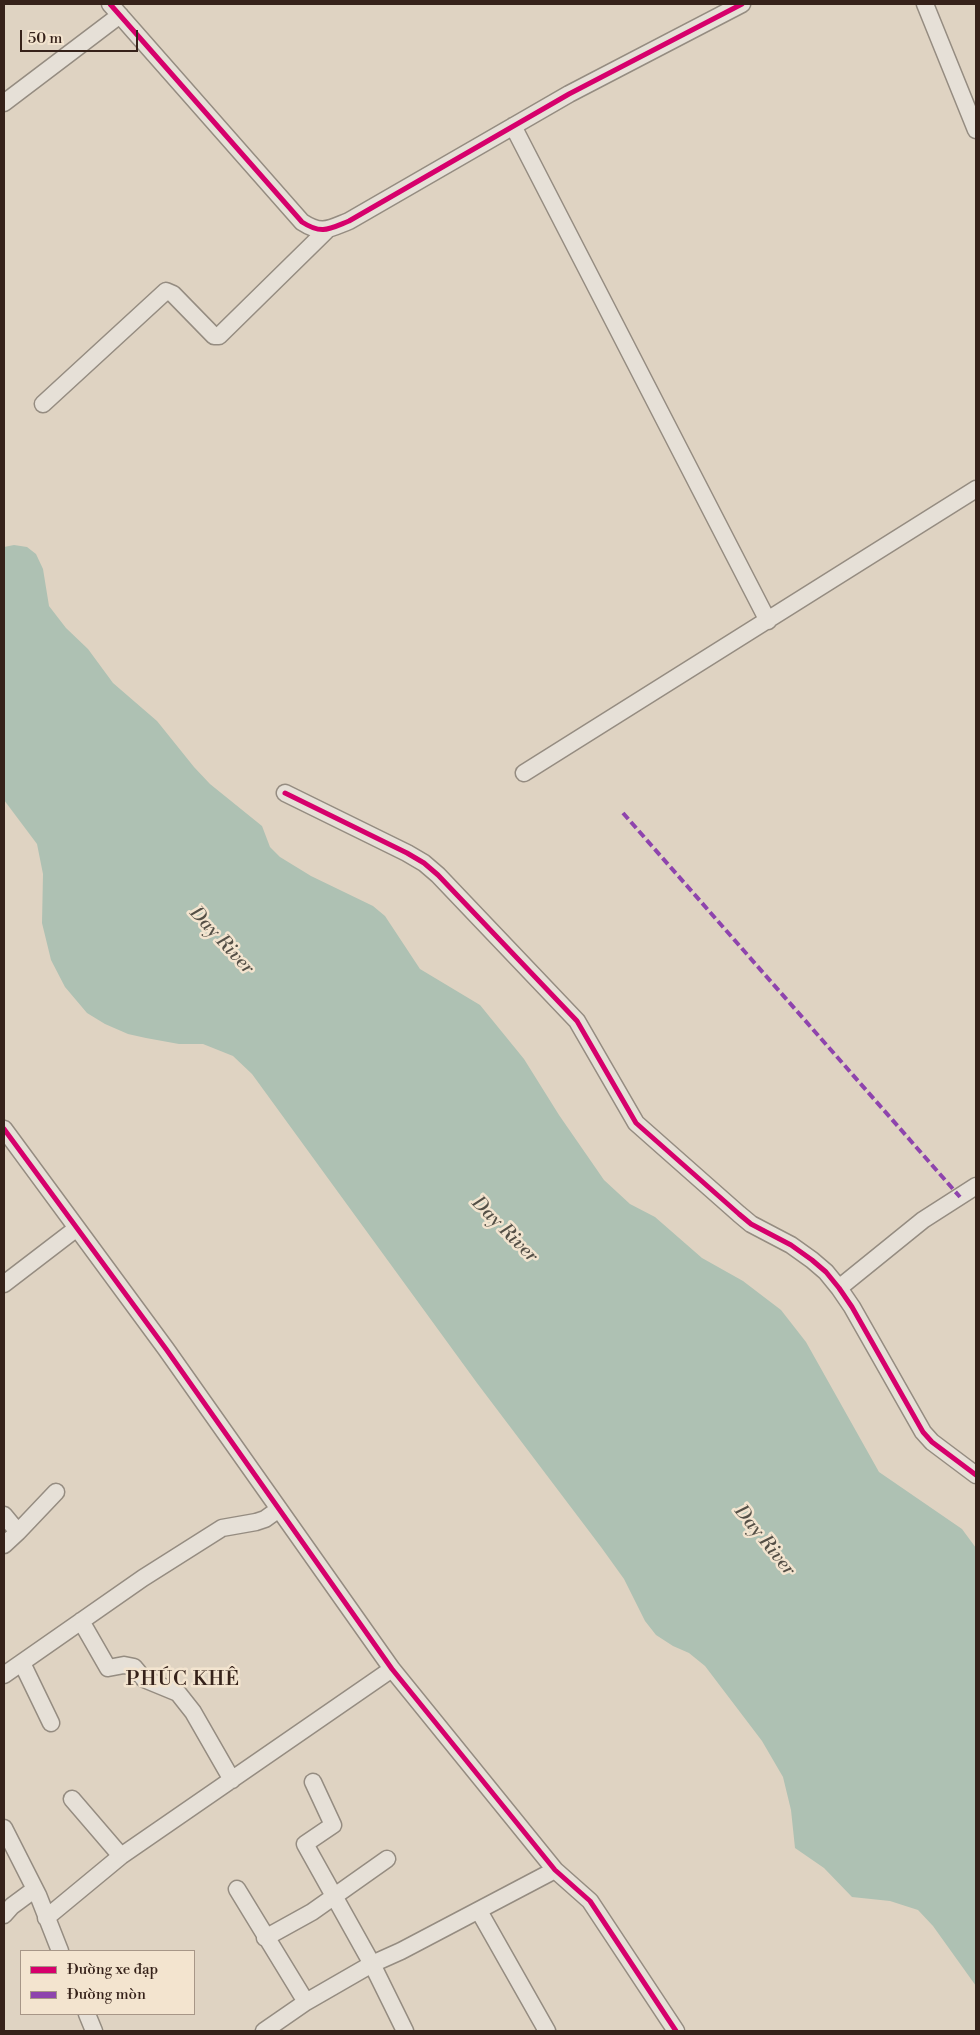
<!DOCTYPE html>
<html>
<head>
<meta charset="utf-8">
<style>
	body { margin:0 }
	#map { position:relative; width:980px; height:2035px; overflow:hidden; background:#dfd3c2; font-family:"Libre Bodoni",serif }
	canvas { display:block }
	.frame { position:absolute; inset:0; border:5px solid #36221a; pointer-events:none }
	.legend { position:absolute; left:20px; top:1950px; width:175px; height:65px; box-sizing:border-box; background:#f3e4cf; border:1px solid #a79687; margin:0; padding:6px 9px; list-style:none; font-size:15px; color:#36221a }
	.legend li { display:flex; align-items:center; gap:10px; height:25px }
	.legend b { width:25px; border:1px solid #a79687 }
	.scale { position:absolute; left:20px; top:30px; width:118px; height:22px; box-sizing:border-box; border:2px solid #36221a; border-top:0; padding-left:6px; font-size:15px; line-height:18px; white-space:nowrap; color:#36221a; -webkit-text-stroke:4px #f3e4cf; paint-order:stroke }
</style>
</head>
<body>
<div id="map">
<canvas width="980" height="2035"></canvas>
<div class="frame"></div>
<ul class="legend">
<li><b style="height:6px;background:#d6006c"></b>Đường xe đạp</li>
<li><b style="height:6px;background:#8e44ad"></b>Đường mòn</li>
</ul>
<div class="scale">50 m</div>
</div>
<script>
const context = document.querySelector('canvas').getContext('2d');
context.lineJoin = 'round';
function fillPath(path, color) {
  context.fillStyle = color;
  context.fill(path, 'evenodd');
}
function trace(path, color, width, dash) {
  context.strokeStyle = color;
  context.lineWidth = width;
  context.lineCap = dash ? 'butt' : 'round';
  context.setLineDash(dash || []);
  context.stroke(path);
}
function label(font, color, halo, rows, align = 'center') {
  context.font = font + ' "Libre Bodoni",serif';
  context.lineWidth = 5;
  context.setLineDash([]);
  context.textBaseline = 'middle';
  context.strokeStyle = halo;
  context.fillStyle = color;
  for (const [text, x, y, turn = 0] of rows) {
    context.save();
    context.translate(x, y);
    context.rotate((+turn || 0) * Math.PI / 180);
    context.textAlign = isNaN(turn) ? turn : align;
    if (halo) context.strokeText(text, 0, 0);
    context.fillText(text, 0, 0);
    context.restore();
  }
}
fillPath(new Path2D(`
	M14 545 27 547 36 554 43 569 49 606 66 628 88 649 113 683 157 721 194 767 210 784 262 826 270 847 280 857 311 876 373 906 385 916 420 969 480 1005 524 1059 559 1115 604 1180 630 1204 655 1217 702 1258 743 1281 781 1310 806 1342 879 1472 962 1529 976 1548V1986L933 1926 918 1910 890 1901 852 1897 824 1868 795 1848 791 1810 783 1777 762 1741 705 1666 689 1653 673 1646 656 1635 645 1621 624 1579 601 1547 477 1383 252 1074 233 1056 203 1044H179L146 1038 128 1034 105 1024 87 1013 65 987 51 960 42 923 43 874 37 844 4 800V547Z`), '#aec1b3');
const minor = new Path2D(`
	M110 4 302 222C322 235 329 229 349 221L569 94 742 4
	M925 4 976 130
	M4 103 120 15
	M513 126 768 621
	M43 404 166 291 173 294 214 336H219L328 229
	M524 773 976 489
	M285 793 407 853 424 863 438 875 577 1021 636 1123 739 1214 751 1224 791 1245 812 1260 826 1272 839 1288 852 1307 923 1432 932 1442 976 1475
	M4 1129 166 1349 392 1669 555 1870 590 1901 676 2031
	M4 1284 77 1228
	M839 1288 923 1220 976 1186
	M4 1515 18 1532 4 1545
	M18 1532 56 1492
	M81 1621 108 1668 124 1665 134 1667 144 1679 178 1693 193 1712 232 1780
	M22 1663 51 1723
	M4 1675 143 1578 222 1528 256 1522 265 1519 279 1509
	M313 1782 333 1825 305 1844 372 1964 405 2031
	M72 1799 121 1856
	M4 1828 38 1895 60 1951
	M237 1889 306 2002
	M479 1911 547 2031
	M4 1915 12 1906 35 1889
	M46 1918 121 1856 392 1669
	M265 1938 312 1912 387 1859
	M87 2014 94 2031
	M264 2031 306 2002 372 1964 401 1951 555 1870`);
trace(minor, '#958c81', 19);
trace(minor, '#e6e0d7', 16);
trace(new Path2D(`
	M623 813 960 1197`), '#8e44ad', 4, [8, 4]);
trace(new Path2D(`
	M110 4 302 222C322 235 329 229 349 221L569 94 742 4
	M285 793 407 853 424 863 438 875 577 1021 636 1123 739 1214 751 1224 791 1245 812 1260 826 1272 839 1288 852 1307 923 1432 932 1442 976 1475
	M4 1129 166 1349 392 1669 555 1870 590 1901 676 2031`), '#d6006c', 5);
label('italic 19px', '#544f46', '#f3e4cf', [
	["Day River",221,941,47],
	["Day River",504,1230,45],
	["Day River",764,1541,51]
]);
context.letterSpacing = '1px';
label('20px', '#36221a', '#f3e4cf', [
	["PHÚC KHÊ",183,1680]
]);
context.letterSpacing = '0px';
</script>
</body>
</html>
